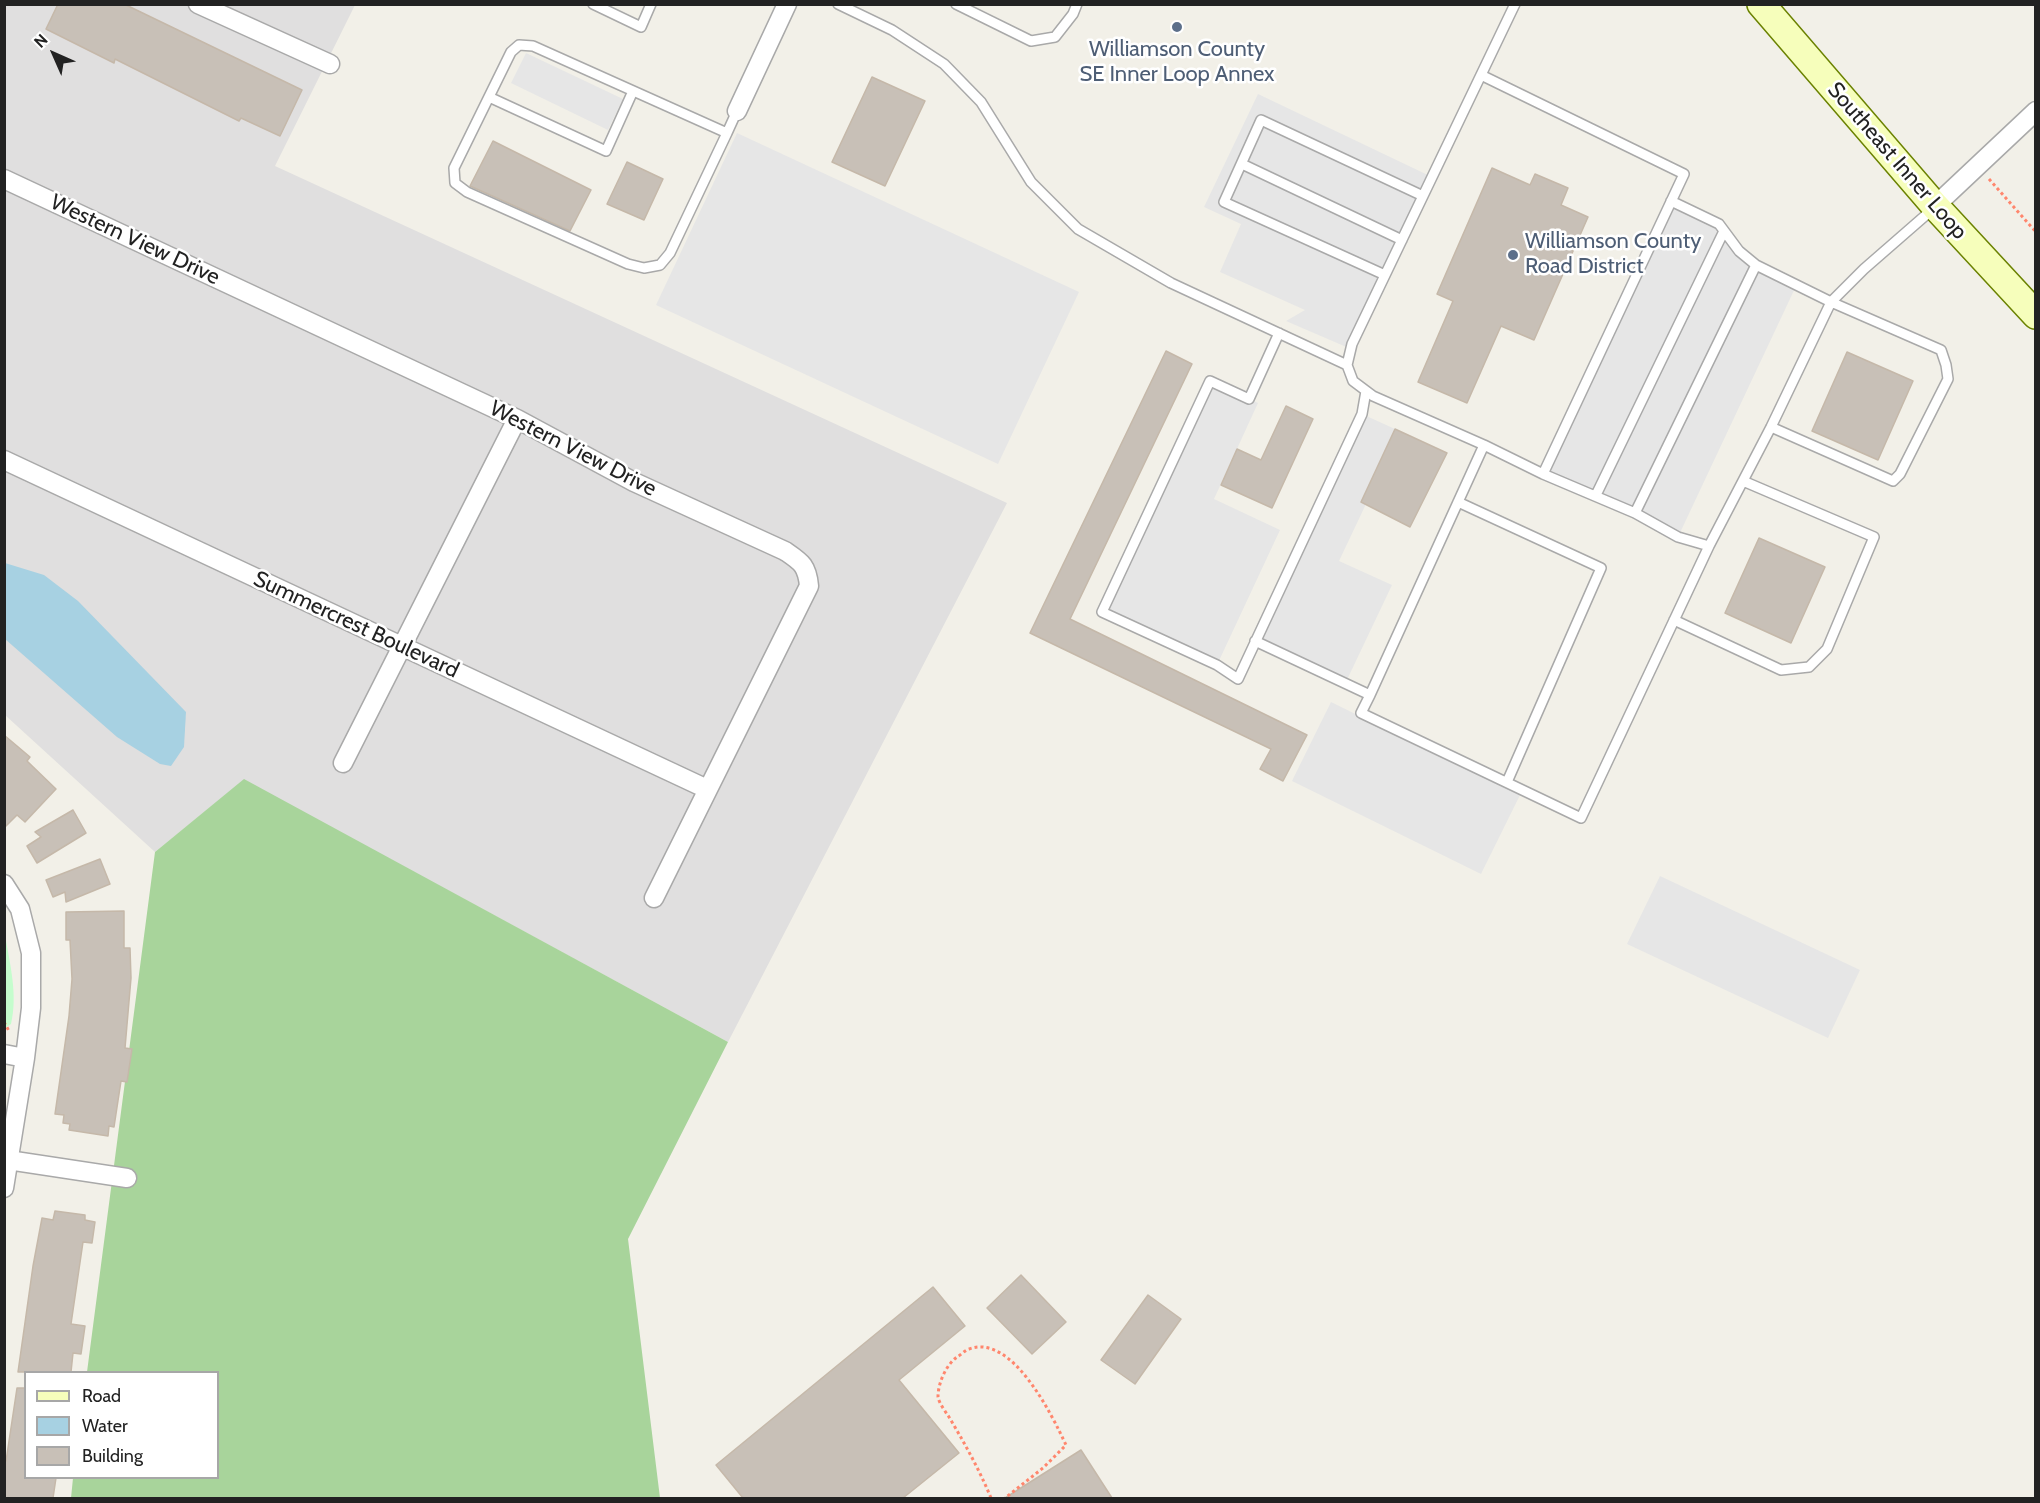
<!DOCTYPE html>
<html>
<head>
<meta charset="utf-8">
<style>
	body { margin:0 }
	#map { position:relative; width:2040px; height:1503px; overflow:hidden; background:#f2f0e8; font-family:Cabin,sans-serif }
	canvas { display:block }
	.frame { position:absolute; inset:0; border:6px solid #222; pointer-events:none }
	.legend { position:absolute; left:24px; top:1371px; width:195px; height:108px; box-sizing:border-box; background:#fff; border:2px solid #a7a7a7; margin:0; padding:8px 10px; list-style:none; font-size:18px; color:#222 }
	.legend li { display:flex; align-items:center; gap:12px; height:30px }
	.legend b { width:30px; border:2px solid #a7a7a7 }
	.north { position:absolute; left:24px; top:24px; width:60px; height:60px; -webkit-text-stroke:4px #fff; paint-order:stroke; rotate:315deg; font-size:16px; font-weight:700; line-height:24px; text-align:center; color:#222 }
	.north::after { content:''; display:block; margin:auto; width:21px; height:27px; background:#222; clip-path:polygon(50% 0,100% 100%,50% 72%,0 100%) }
</style>
</head>
<body>
<div id="map">
<canvas width="2040" height="1503"></canvas>
<div class="frame"></div>
<ul class="legend">
<li><b style="height:8px;background:#f6febb"></b>Road</li>
<li><b style="height:16px;background:#a7d1e2"></b>Water</li>
<li><b style="height:16px;background:#c8c0b7"></b>Building</li>
</ul>
<div class="north">N</div>
</div>
<script>
const context = document.querySelector('canvas').getContext('2d');
context.lineJoin = 'round';
function fillPath(path, color) {
  context.fillStyle = color;
  context.fill(path, 'evenodd');
}
function trace(path, color, width, dash) {
  context.strokeStyle = color;
  context.lineWidth = width;
  context.lineCap = dash ? 'butt' : 'round';
  context.setLineDash(dash || []);
  context.stroke(path);
}
function label(font, color, halo, rows, align = 'center') {
  context.font = font + ' Cabin,sans-serif';
  context.lineWidth = 5;
  context.setLineDash([]);
  context.textBaseline = 'middle';
  context.strokeStyle = halo;
  context.fillStyle = color;
  for (const [text, x, y, turn = 0] of rows) {
    context.save();
    context.translate(x, y);
    context.rotate((+turn || 0) * Math.PI / 180);
    context.textAlign = isNaN(turn) ? turn : align;
    if (halo) context.strokeText(text, 0, 0);
    context.fillText(text, 0, 0);
    context.restore();
  }
}
fillPath(new Path2D(`
	M4 5H355L275 166 1007 503 728 1042 244 780 155 852 5 715Z`), '#e0dfdf');
fillPath(new Path2D(`
	M244 779 728 1042 628 1239 660 1498H71L73 1478H218V1372H87L155 852Z`), '#a8d49b');
fillPath(new Path2D(`
	M5 935C10 964 18 995 11 1024L5 1028Z`), '#c5fdcd');
fillPath(new Path2D(`
	M526 53 623 99 608 130 511 83Z
	M1258 94 1432 177 1351 349 1286 321 1305 310 1220 272 1241 224 1204 207Z
	M737 133 1079 292 998 464 656 305Z
	M1671 201 1719 224 1739 251 1797 284 1678 537 1543 474Z
	M1210 381 1258 403 1214 499 1280 530 1217 665 1102 612Z
	M1362 414 1395 429 1361 502 1366 504 1339 561 1392 585 1345 684 1255 641Z
	M1331 702 1520 795 1481 874 1292 781Z
	M1660 876 1860 970 1828 1038 1627 944Z`), '#e6e6e6');
fillPath(new Path2D(`
	M5 563 44 575 78 601 186 712 184 747 171 766 160 764 117 737 5 639Z`), '#a7d1e2');
const building = new Path2D(`
	M58 4H124L302 90 280 136 241 118 239 121 115 59 114 63 46 29Z
	M872 77 925 101 885 186 832 162Z
	M493 141 591 190 570 231 470 186Z
	M627 162 663 179 644 220 607 204Z
	M1492 168 1530 185 1535 174 1568 188 1561 205 1588 217 1534 340 1501 326 1467 403 1418 382 1453 301 1437 294Z
	M1166 351 1192 364 1070 619 1307 735 1283 781 1260 769 1271 749 1030 633Z
	M1847 352 1913 381 1878 460 1812 431Z
	M1286 406 1313 419 1272 508 1221 485 1237 449 1261 460Z
	M1395 429 1447 453 1410 527 1361 502Z
	M1759 538 1825 567 1791 643 1725 613Z
	M4 735 30 757 27 761 56 789 25 822 17 815 4 828Z
	M73 810 86 833 37 863 27 846 41 837 35 832Z
	M100 859 110 884 66 902 65 892 53 897 46 880Z
	M124 911V948H130L131 978 125 1048 132 1049 127 1082 121 1081 114 1127 109 1126 108 1136 69 1130 70 1124 63 1123 64 1115 55 1114 69 1016 72 979 70 940H66V912Z
	M55 1211 85 1215V1220L95 1222 92 1243 83 1242 71 1324 85 1326 81 1354 73 1353 71 1372H18L33 1266 42 1218 53 1220Z
	M1021 1275 1066 1322 1032 1354 987 1308Z
	M933 1287 965 1326 899 1380 959 1453 903 1498H743L716 1465Z
	M1148 1295 1181 1319 1135 1384 1101 1360Z
	M17 1388H26V1478H56L53 1498H4V1461H6Z
	M1081 1450 1112 1498H1005Z`);
fillPath(building, '#c8c0b7');
trace(building, '#c5b8a9', 1.5);
const service = new Path2D(`
	M593 4 641 27 651 4
	M838 4 892 30 944 64 981 102 1031 182 1078 229 1171 283 1347 365
	M956 4 1031 41 1055 37 1073 14 1077 4
	M1515 4 1352 344 1347 365 1353 381 1373 396 1484 445 1543 474 1635 513 1678 537 1709 546 1771 427 1831 302 1864 269 1934 208
	M1481 75 1684 174 1543 474
	M489 97 606 151 633 91
	M727 133 670 253 660 265 644 268 628 264 467 192 455 183 454 168 511 52 519 45 533 46 727 133 737 111
	M1242 164 1402 240
	M1671 201 1719 224 1739 251 1756 265 1831 302 1941 350 1946 365 1948 379 1900 474 1893 481 1771 427
	M1385 275 1224 202 1261 120 1423 196
	M1279 333 1249 399 1210 381 1102 612 1217 665 1238 679 1362 414 1366 391
	M1596 495 1724 231
	M1458 502 1601 568 1507 782
	M1635 513 1756 265
	M1674 620 1781 670 1809 667 1827 649 1874 537 1743 481
	M1255 641 1370 695 1484 445
	M1370 695 1361 713 1581 818 1709 546`);
const minor = new Path2D(`
	M198 4 330 64
	M737 111 787 4
	M4 179 517 419 634 482 785 551C801 562 807 565 809 586L654 898
	M1935 206 2036 111
	M4 460 707 789
	M343 763 517 419
	M4 884 20 909 31 953V1008L25 1058 4 1188
	M4 1054 25 1058
	M8 1160 127 1178`);
const secondary = new Path2D(`
	M1761 4 1935 206 2036 315`);
trace(service, '#a9a9a9', 12);
trace(minor, '#a9a9a9', 21);
trace(secondary, '#6b8200', 30);
trace(new Path2D(`
	M1989 179 2036 232
	M4 1022 9 1031
	M991 1498C979 1469 965 1444 949 1417 945 1411 939 1403 938 1397 938 1383 946 1365 957 1357 961 1355 965 1350 969 1349 1012 1333 1052 1415 1066 1445L1043 1468 1005 1498`), '#ff866d', 3, [3, 3]);
trace(service, '#fff', 9);
trace(minor, '#fff', 18);
trace(secondary, '#f6febb', 27);
for (const [x, y, r, color] of [
	[1177,27,6,"#5c6f8a"],
	[1513,255,6,"#5c6f8a"]
]) {
  const dot = new Path2D();
  dot.arc(x, y, r, 0, 2 * Math.PI);
  context.fillStyle = color;
  context.fill(dot);
  trace(dot, '#fff', 2);
}
label('22px', '#4e5e75', '#fff', [
	["Williamson County",1177,50],
	["SE Inner Loop Annex",1177,75],
	["Williamson County",1525,242,"left"],
	["Road District",1525,267,"left"]
]);
label('22px', '#222', '#fff', [
	["Southeast Inner Loop",1897,161,49],
	["Western View Drive",135,240,25],
	["Western View Drive",573,449,27],
	["Summercrest Boulevard",356,625,25]
]);
</script>
</body>
</html>
